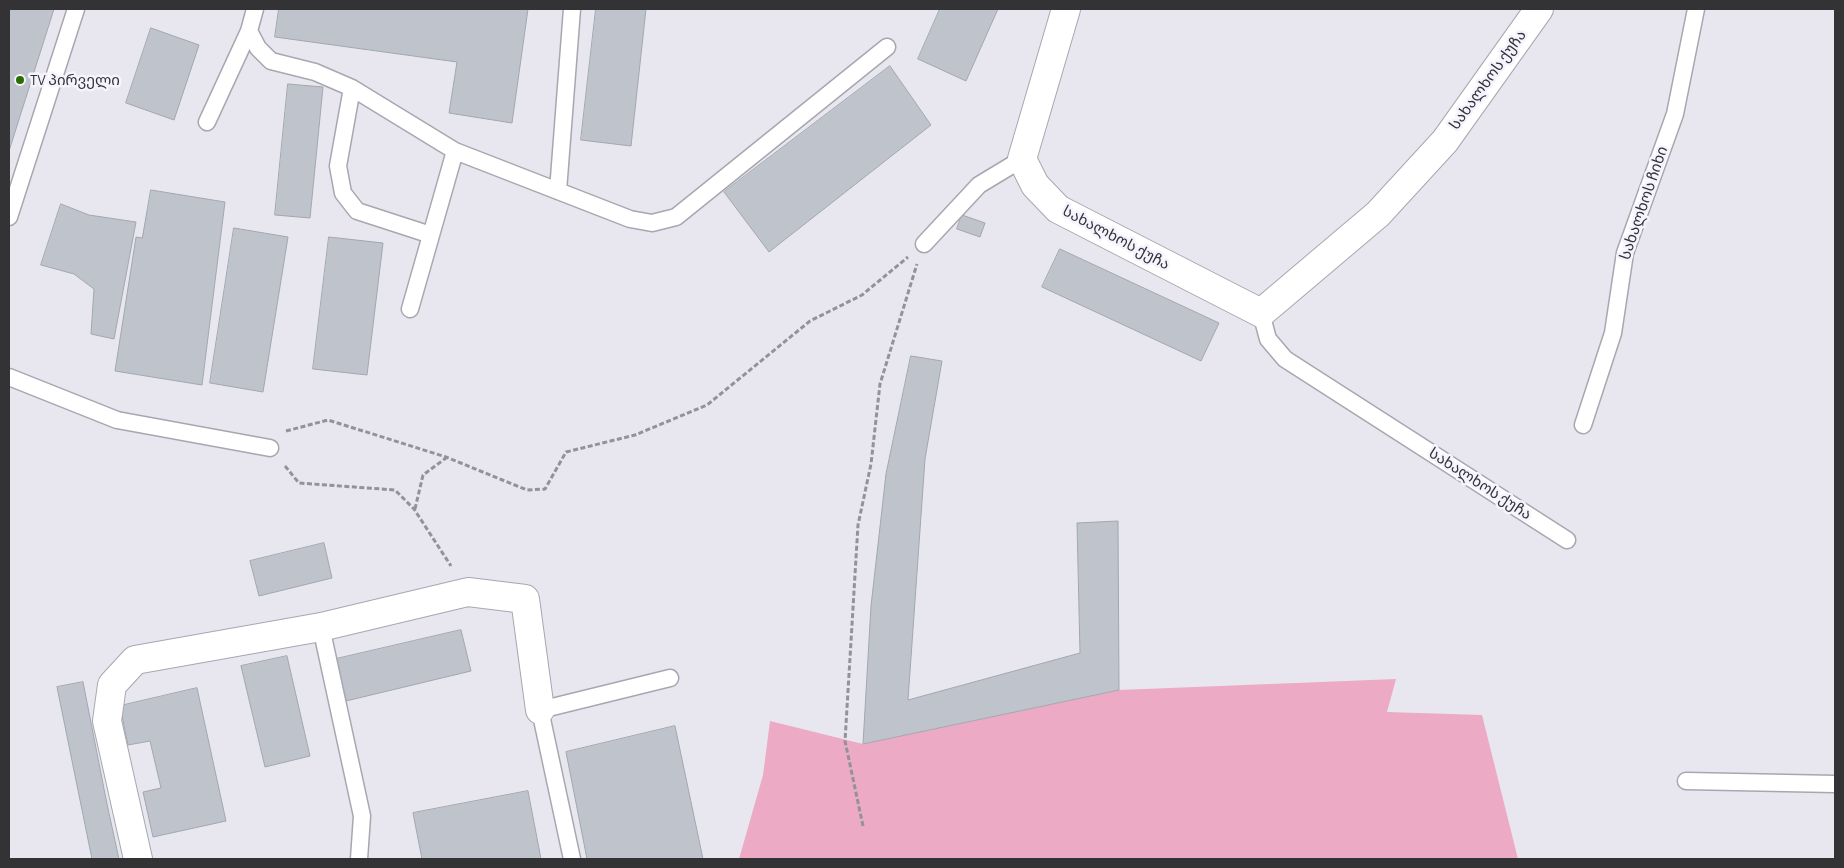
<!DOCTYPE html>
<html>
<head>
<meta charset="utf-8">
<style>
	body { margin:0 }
	#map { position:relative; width:1844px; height:868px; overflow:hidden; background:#e8e7f0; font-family:"Alegreya Sans",sans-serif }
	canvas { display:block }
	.frame { position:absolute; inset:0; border:10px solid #333336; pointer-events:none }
</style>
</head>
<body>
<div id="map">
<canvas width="1844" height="868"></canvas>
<div class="frame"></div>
</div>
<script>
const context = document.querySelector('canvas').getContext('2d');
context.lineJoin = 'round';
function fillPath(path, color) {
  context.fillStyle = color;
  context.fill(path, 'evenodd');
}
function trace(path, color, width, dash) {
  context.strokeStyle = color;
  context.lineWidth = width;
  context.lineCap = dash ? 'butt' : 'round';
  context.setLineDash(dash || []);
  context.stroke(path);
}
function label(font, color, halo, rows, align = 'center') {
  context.font = font + ' "Alegreya Sans","Noto Sans Georgian",sans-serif';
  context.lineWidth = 5;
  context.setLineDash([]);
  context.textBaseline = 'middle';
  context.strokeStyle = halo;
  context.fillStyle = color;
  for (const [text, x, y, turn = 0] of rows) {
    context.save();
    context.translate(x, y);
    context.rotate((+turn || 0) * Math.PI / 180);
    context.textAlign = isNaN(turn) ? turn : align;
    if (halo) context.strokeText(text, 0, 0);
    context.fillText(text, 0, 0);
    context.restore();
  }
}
fillPath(new Path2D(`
	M1396 679 1387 712 1482 715 1518 859H739L763 775 770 721 863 744 1119 690Z`), '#ecaac4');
const building = new Path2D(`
	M9 9H54L9 151Z
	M279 9H528L512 123 449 113 457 62 275 37Z
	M596 9H646L631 146 581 140Z
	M940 9H998L966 81 918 59Z
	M151 28 199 45 174 120 126 103Z
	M890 66 931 125 769 252 724 192Z
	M288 84 323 87 310 218 275 215Z
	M151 190 225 202 202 385 115 371 136 237 142 238Z
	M61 204 89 215 136 222 114 339 91 334 94 289 74 274 41 265Z
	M962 215 985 223 980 237 957 229Z
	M234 228 288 237 263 392 210 383Z
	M329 237 383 243 367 375 313 369Z
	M1060 249 1219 323 1201 361 1042 287Z
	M911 356 942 361 925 459 908 700 1080 653 1077 523 1118 521 1119 690 863 744 871 606 886 474Z
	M324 543 332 578 259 596 250 561Z
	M461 630 471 671 346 701 336 659Z
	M287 656 310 756 265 767 241 666Z
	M83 682 107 804 119 859H92L81 805 57 687Z
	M197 688 226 821 153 837 143 792 161 788 150 741 128 745 120 706Z
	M675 726 703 859H587L566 752Z
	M528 791 541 859H422L413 813Z`);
fillPath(building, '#bfc3cc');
trace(building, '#a2a7af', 1);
const lane = new Path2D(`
	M255 9 249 31 258 48 271 61 315 72 352 88 455 151 630 219 652 223 676 217 887 47
	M352 88 338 166 343 193 357 211 431 235
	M207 122 249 31
	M558 191 572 9
	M9 217 76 9
	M924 244 979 185 1022 159
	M410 309 455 151
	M1261 313 1268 339 1285 359 1567 540
	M9 377 117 420 270 448
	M1583 425 1613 333 1625 253 1675 114 1696 9
	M321 627 362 816 359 859
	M1686 781 1835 784
	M572 859 540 710 670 678`);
const street = new Path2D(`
	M1066 9 1022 159 1035 185 1058 209 1261 313 1378 214 1445 141 1539 9
	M138 859 107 721 112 685 135 660 321 627 468 592 525 599 540 710`);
trace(lane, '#a8a7b0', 19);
trace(street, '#a8a7b0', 30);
trace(new Path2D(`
	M286 431 328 420 446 457 527 490 545 489 566 452 635 435 707 405 810 321 862 295 908 257
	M285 466 299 483 395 490 414 509 451 566
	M415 509 423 475 446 458
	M863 826 845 741 858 525 871 464 880 384 917 264`), '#939298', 3, [5, 2.5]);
trace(lane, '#fff', 16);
trace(street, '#fff', 28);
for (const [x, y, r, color] of [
	[20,80,5,"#2a6c03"]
]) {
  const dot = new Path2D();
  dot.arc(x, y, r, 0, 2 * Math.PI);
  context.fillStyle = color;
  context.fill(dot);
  trace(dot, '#f5f4fe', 2);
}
label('15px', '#333336', '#f5f4fe', [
	["TV პირველი",30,80]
], 'left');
label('15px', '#333336', '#f5f4fe', [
	["სახალხოს ქუჩა",1488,80,-54],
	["სახალხოს ჩიხი",1644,203,-71],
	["სახალხოს ქუჩა",1116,238,28],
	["სახალხოს ქუჩა",1480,484,33]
]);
</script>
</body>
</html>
